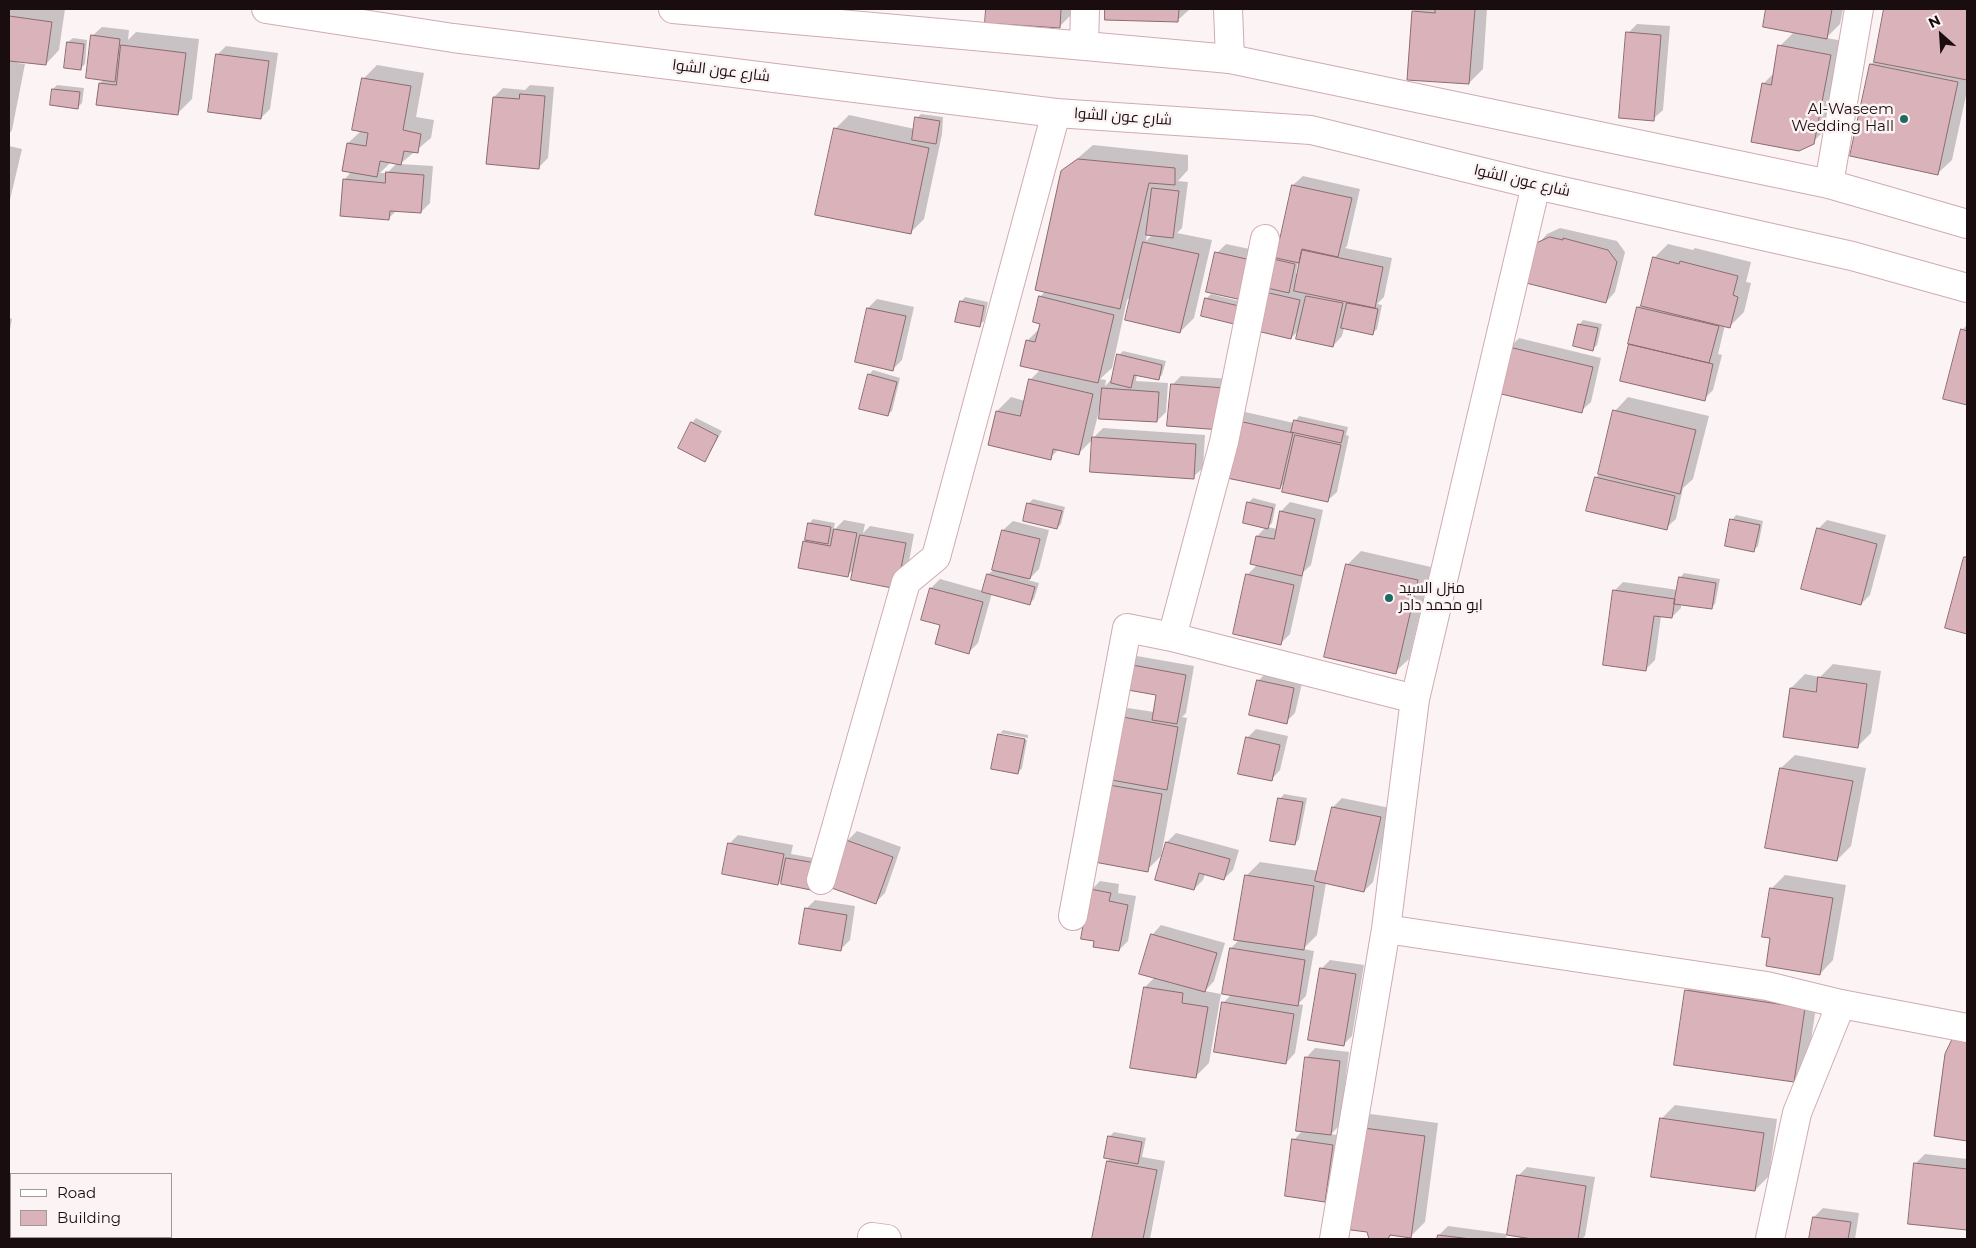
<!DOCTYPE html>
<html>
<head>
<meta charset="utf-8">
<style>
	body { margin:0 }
	#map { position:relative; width:1976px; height:1248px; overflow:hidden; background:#fcf3f5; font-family:Montserrat,sans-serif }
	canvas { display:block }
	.frame { position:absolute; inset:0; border:10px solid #1a0d0f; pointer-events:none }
	.legend { position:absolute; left:10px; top:1173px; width:162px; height:65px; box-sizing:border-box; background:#fcf3f5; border:1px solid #a29799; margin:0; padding:6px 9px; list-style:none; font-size:15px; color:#1a0d0f }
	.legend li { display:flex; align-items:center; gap:10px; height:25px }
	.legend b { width:25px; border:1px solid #a29799 }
	.north { position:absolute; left:1916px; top:10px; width:50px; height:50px; -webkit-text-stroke:4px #fcf3f5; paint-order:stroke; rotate:334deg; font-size:14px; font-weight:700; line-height:20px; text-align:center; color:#1a0d0f }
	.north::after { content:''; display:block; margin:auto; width:18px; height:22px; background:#1a0d0f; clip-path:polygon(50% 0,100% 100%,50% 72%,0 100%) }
</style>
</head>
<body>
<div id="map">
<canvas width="1976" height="1248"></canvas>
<div class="frame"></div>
<ul class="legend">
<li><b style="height:6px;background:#fff"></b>Road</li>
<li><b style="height:14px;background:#d9b3b9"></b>Building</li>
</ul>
<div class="north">N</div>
</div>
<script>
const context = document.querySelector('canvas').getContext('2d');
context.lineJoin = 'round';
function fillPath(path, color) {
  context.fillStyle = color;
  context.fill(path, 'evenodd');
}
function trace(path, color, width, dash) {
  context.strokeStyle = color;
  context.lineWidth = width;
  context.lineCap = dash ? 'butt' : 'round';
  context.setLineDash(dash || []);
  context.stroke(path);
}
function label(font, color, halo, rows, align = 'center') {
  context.font = font + ' Montserrat,Cairo,sans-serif';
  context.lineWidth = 5;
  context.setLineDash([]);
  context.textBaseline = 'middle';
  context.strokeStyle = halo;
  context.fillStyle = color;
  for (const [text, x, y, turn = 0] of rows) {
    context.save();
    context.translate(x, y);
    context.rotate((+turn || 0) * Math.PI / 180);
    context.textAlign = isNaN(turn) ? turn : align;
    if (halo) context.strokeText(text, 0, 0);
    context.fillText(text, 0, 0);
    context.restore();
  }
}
fillPath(new Path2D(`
	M9 9H65L59 50 46 64 18 61V63L25 64 12 130 9 134Z
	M987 9H1073V13L1059 27 986 22Z
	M1107 9H1190L1178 20 1106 18Z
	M1416 9H1487L1483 69 1469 83 1413 12Z
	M1767 9H1843L1840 24 1826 38 1844 41 1827 128 1813 142 1763 84 1774 73 1780 46 1794 32 1764 26Z
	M1886 9H1967V91L1952 160 1938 173 1871 64 1876 60Z
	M1637 24 1670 26 1663 110 1653 119 1628 33Z
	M102 27 129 30 128 40 136 32 199 39 192 99 178 113 98 104 100 83 104 79 92 36Z
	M73 38 87 40 85 64 80 69 68 42Z
	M226 46 278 53 270 109 261 118 217 55Z
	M377 65 424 73 416 117 434 120 431 138 400 164 433 166 430 203 421 212 397 210 389 218 344 180 352 171 348 143 361 131 363 79ZM391 162 397 163 387 173H380Z
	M57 85 84 88 82 103 78 107 53 89Z
	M530 85 554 87 548 158 538 168 494 97 503 88 525 90Z
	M921 114 943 117 942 134 924 219 910 233 835 129 849 115 915 129 917 118Z
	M1093 145 1188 155V170L1178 181 1188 182 1182 228 1177 233 1212 240 1194 318 1180 332 1132 295 1127 300 1112 368 1100 379 1106 380 1105 386 1112 379 1119 355 1123 351 1166 361 1162 375 1158 379 1137 374 1136 381 1168 383 1166 412 1157 421 1100 407 1092 439 1103 428 1205 435 1203 468 1193 477 1094 438 1078 454 1059 449 1050 458 997 411 1011 397 1025 401 1031 379 1041 369 1027 341 1040 328 1041 323 1040 297 1045 291 1063 171ZM1147 234 1152 235 1146 241Z
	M9 146 22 149 9 204Z
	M1303 176 1360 189 1347 246 1345 248 1392 258 1384 297 1377 304 1382 305 1377 329 1373 333 1344 328 1342 336 1333 346 1300 329 1291 338 1266 293 1271 288 1274 260 1278 256 1293 185ZM1298 262H1301L1299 274 1296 273Z
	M1560 228 1617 241 1625 252 1615 292 1606 302 1538 244 1547 234Z
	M1226 244 1259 251 1238 318 1206 299 1211 294 1239 301 1217 253Z
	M1668 244 1693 250 1695 248 1751 262 1746 282 1751 283 1744 312 1730 326 1725 325 1718 354 1722 355 1713 390 1704 399 1622 380 1638 307 1644 302 1654 258Z
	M965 297 988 302 984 321 979 325 961 302Z
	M877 299 914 307 902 360 893 369 868 308Z
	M9 318 12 319 9 334Z
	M1583 320 1602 324 1597 345 1593 349 1579 325Z
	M1967 325V404L1944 398 1962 330Z
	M1519 338 1601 358 1591 402 1581 411 1510 347Z
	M873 370 900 378 892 411 887 415 869 375Z
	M1181 376 1233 379 1221 429 1172 385Z
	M1628 397 1709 416 1693 479 1683 488 1676 519 1666 528 1596 478 1599 474 1615 411Z
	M1245 412 1294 423 1299 416 1348 427 1346 435 1349 436 1337 492 1327 501 1285 482 1280 488 1236 421Z
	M696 418 722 431 705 461 692 423Z
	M1253 498 1276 504 1272 523 1268 527 1277 529 1281 511 1290 502 1323 510 1311 565 1300 575 1303 576 1290 634 1281 643 1247 575 1257 565 1251 563 1257 536 1266 527 1248 503Z
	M1033 499 1065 507 1061 524 1057 528 1025 520 1029 503Z
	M1736 515 1763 521 1758 546 1754 550 1732 520Z
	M813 519 835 523 833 531 844 520 865 524 863 533 870 526 914 534 906 578 854 569 847 576 805 541 809 524Z
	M1827 520 1886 535 1870 595 1861 604 1818 529Z
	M1013 521 1049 530 1039 569 1028 580 1039 583 1034 599 1030 603 992 593 978 643 969 652 942 624 931 588 940 579 983 591 988 574 994 570 1003 530Z
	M1361 551 1431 567 1409 659 1395 672 1347 565Z
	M1967 556V633L1947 627Z
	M1684 573 1720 579 1715 604 1711 608 1681 604V608L1672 617 1661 616 1655 660 1646 669 1614 591 1623 582 1678 590 1680 578Z
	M1137 656 1194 666 1186 713 1182 717 1187 718 1161 856 1147 870 1090 860 1118 717 1128 708 1154 712 1158 694 1128 665Z
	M1833 664 1881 671 1871 733 1858 746 1791 688 1805 674 1820 677Z
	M1267 672 1303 679 1295 713 1286 722 1258 681Z
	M1256 729 1288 736 1280 770 1271 780 1247 738Z
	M1003 730 1028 735V738L1000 733V736L1027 740 1022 768 1018 773 999 735Z
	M1795 755 1866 768 1851 846 1837 860 1781 768Z
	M1284 794 1307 798 1299 839 1295 844 1280 799Z
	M1342 798 1390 808 1373 882 1364 891 1326 883 1317 935 1303 949 1314 951 1306 996 1298 1004 1303 1005 1295 1053 1286 1063 1223 1003 1231 995V948L1240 939 1246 876 1260 862 1319 871 1333 807Z
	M857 831 901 847 885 893 875 903 831 886 848 840Z
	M1176 833 1239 850 1233 870 1224 879 1205 874 1203 880 1194 889 1167 842Z
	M738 835 793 845 791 854 819 859 784 878 778 884 729 844Z
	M1785 875 1846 885 1833 960 1820 974 1771 937V889Z
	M1100 881 1119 884 1118 893 1136 896 1128 941 1119 950 1091 890Z
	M815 900 855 906 850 940 841 949 806 909Z
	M1161 925 1225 943 1214 981 1205 991 1221 994 1209 1063 1195 1077 1145 987 1155 977 1152 935Z
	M1330 960 1364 965 1352 1036 1343 1045 1321 969Z
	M1700 977 1818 994 1807 1067 1794 1081 1686 991Z
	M1967 1025V1139L1935 1135Z
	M1315 1048 1349 1052 1340 1125 1331 1134 1342 1136 1334 1191 1325 1200 1294 1140 1302 1131 1306 1058Z
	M1675 1105 1777 1119 1769 1176 1755 1190 1661 1119Z
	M1371 1114 1438 1123 1425 1222 1411 1236 1393 1234 1387 1239H1370L1357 1128Z
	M1114 1132 1146 1138 1142 1157 1165 1161 1150 1239H1093L1108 1161 1111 1158 1109 1137Z
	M1925 1154 1967 1159V1229L1909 1223 1915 1164Z
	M1527 1167 1595 1177 1585 1236 1582 1239H1540L1509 1234 1518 1176Z
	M1823 1208 1859 1213 1855 1239H1811L1814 1217Z
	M1448 1226 1507 1234 1506 1239H1439V1235Z`), '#0003');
const building = new Path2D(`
	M986 9H1072H1061L1060 28 985 23Z
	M1105 9H1179L1178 22 1105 20Z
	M1435 9H1475L1469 84 1407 80 1412 11 1435 13Z
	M1766 9H1832L1827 39 1763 27Z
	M1884 9H1967V80L1874 62Z
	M9 16 52 22 46 65 9 61Z
	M1626 32 1661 35 1654 121 1619 118Z
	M91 35 120 39 115 82 86 78Z
	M67 42 84 44 81 70 64 68Z
	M121 45 186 53 178 115 96 105 99 83 116 85Z
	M1778 45 1831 55 1814 144 1799 151 1751 142 1762 83 1771 85Z
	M216 54 269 61 261 119 208 112Z
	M1870 64 1958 82 1938 175 1850 156Z
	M362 78 411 86 403 130 421 134 418 153 404 151 401 165 380 161 377 177 342 171 347 143 366 146 368 133 352 130Z
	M52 89 80 92 78 109 50 105Z
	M520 94 545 96 539 169 486 164 493 97 519 99Z
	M915 117 940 121 936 144 912 140Z
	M834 128 929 148 911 234 815 215Z
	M1078 159 1175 168V185L1149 183 1120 309 1035 290 1061 171Z
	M386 172 424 175 421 213 390 211 389 220 340 216 343 179 385 183Z
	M1292 185 1352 198 1338 257 1302 249 1299 263 1276 258Z
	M1152 188 1179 191 1173 238 1146 235Z
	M1550 237 1563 240V238L1608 250 1617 262 1606 303 1526 283 1537 243Z
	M1143 242 1199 254 1180 333 1125 320Z
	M1302 250 1383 267 1375 308 1294 291Z
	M1215 252 1251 260 1242 300 1206 292Z
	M1653 257 1679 264 1680 261 1738 276 1733 295 1738 297 1730 328 1641 306Z
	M1273 259 1295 264 1289 293 1267 288Z
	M1265 292 1300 300 1291 339 1257 331Z
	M1039 296 1114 315 1098 383 1020 366 1026 340 1035 342 1040 324 1033 322Z
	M1306 296 1343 303 1333 347 1296 339Z
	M1205 298 1239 306 1234 324 1201 316Z
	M960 301 984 306 980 327 955 322Z
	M1347 303 1378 309 1373 335 1341 328Z
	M1637 307 1719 326 1709 363 1628 344Z
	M867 308 906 316 893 371 855 362Z
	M1578 324 1598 328 1593 351 1573 346Z
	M1961 329 1967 331V405L1943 399Z
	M1629 344 1713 364 1705 401 1620 381Z
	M1509 347 1593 367 1582 413 1497 393Z
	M1117 354 1162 365 1159 380 1134 375 1131 388 1111 383Z
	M868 374 897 382 888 416 859 409Z
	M1029 379 1093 394 1079 455 1053 449 1051 460 988 445 996 411 1020 416Z
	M1171 384 1225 388 1222 430 1167 426Z
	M1102 388 1159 392 1157 422 1099 419Z
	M1613 410 1696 430 1680 494 1598 474Z
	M1234 420 1293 433 1280 489 1222 477Z
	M1294 420 1344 431 1341 443 1291 432Z
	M691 422 718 436 705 462 678 448Z
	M1295 435 1341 445 1328 502 1282 492Z
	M1092 437 1196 444 1194 479 1090 472Z
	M1595 477 1675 496 1667 530 1586 511Z
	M1247 502 1273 508 1268 529 1243 523Z
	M1027 503 1062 511 1057 529 1023 521Z
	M1280 511 1315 519 1302 576 1250 564 1256 536 1274 539Z
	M1730 519 1760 525 1754 552 1725 546Z
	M808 523 831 527 828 544 805 540Z
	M1817 528 1877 544 1861 605 1801 589Z
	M834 529 857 533 848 577 798 568 803 541 830 546Z
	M1002 530 1040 539 1030 579 992 570Z
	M860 535 906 543 897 589 851 580Z
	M1964 557H1967V634L1945 628Z
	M1346 564 1418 580 1396 674 1324 657Z
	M987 574 1035 587 1030 605 982 592Z
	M1246 574 1294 585 1281 645 1233 634Z
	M1679 577 1716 583 1712 609 1674 604Z
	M930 588 983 602 969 654 935 644 940 625 921 620Z
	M1613 590 1675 599 1672 618 1654 616 1646 671 1603 665Z
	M1127 664 1186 675 1177 724 1152 720 1156 695 1122 689Z
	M1818 677 1867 684 1858 748 1783 737 1790 688 1816 692Z
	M1257 680 1294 688 1287 724 1249 715Z
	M1117 716 1178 727 1167 790 1106 779Z
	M998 734 1025 739 1018 774 991 769Z
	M1246 737 1280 745 1272 781 1238 774Z
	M1780 768 1853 781 1837 861 1765 848Z
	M1103 784 1162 794 1148 872 1089 861Z
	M1278 798 1303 802 1295 845 1270 841Z
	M1332 807 1381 817 1364 892 1315 881Z
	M846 840 893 857 876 904 829 887Z
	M1166 842 1230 859 1224 880 1199 873 1194 890 1155 880Z
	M728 843 784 854 778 885 722 874Z
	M786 858 816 863 811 890 781 884Z
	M1245 875 1314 886 1304 950 1234 940Z
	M1770 888 1833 898 1820 975 1766 966 1770 938 1762 937Z
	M1090 889 1111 893 1109 901 1128 905 1119 951 1093 947 1094 941 1081 939Z
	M805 908 847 915 841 951 799 944Z
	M1151 934 1217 953 1205 992 1139 974Z
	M1230 948 1305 960 1298 1006 1222 994Z
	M1320 968 1356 974 1344 1046 1308 1040Z
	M1144 987 1183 993 1182 1003 1208 1007 1196 1078 1130 1068Z
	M1685 990 1805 1008 1794 1082 1674 1065Z
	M1222 1002 1294 1014 1286 1064 1214 1052Z
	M1954 1036 1967 1038V1141L1934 1136 1945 1054Z
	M1305 1057 1340 1061 1331 1135 1296 1131Z
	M1660 1118 1764 1133 1755 1191 1651 1177Z
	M1356 1127 1425 1136 1411 1238 1390 1235 1388 1239H1369L1367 1232 1343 1229Z
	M1108 1136 1142 1142 1138 1164 1104 1158Z
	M1292 1139 1333 1145 1325 1202 1285 1196Z
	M1107 1161 1157 1170 1143 1239H1092Z
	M1914 1163 1967 1169V1230L1908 1224Z
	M1517 1175 1586 1186 1578 1239H1532L1507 1235Z
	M1813 1217 1851 1222 1848 1239H1809Z
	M1438 1235 1471 1239H1437Z`);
fillPath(building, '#d9b3b9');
trace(building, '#8c6a70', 1);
const minor = new Path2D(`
	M1228 9 1230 59
	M1084 45 1085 9
	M1829 184 1859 9
	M1172 637 1224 442 1265 239
	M821 880 906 582 936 557 1056 113
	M1073 916 1127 628 1172 637 1415 699
	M1386 929 1767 986 1841 1004 1967 1028
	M872 1239V1237L887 1239
	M1334 1239 1386 929 1415 699 1536 185
	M1770 1239 1797 1113 1841 1004`);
const major = new Path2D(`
	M266 9 453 38 1056 113 1311 130 1536 185 1852 256 1967 288
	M673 9 1230 59 1829 184 1967 224`);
trace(minor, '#d0abb1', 30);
trace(major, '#d0abb1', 30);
trace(minor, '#fff', 28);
trace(major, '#fff', 28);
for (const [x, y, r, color] of [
	[1904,119,5,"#1f6963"],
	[1389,598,5,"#1f6963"]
]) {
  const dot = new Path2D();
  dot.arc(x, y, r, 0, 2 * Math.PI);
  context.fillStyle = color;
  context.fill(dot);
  trace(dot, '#fcf3f5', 2);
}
label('15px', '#1a0d0f', '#fcf3f5', [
	["شارع عون الشوا",721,71,7],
	["شارع عون الشوا",1123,117,4],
	["شارع عون الشوا",1522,181,13]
]);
label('15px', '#1a0d0f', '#fcf3f5', [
	["Al-Waseem",1894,110],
	["Wedding Hall",1894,127],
	["منزل السيد",1399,589,"left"],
	["ابو محمد دادر",1399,606,"left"]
], 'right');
</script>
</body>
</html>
